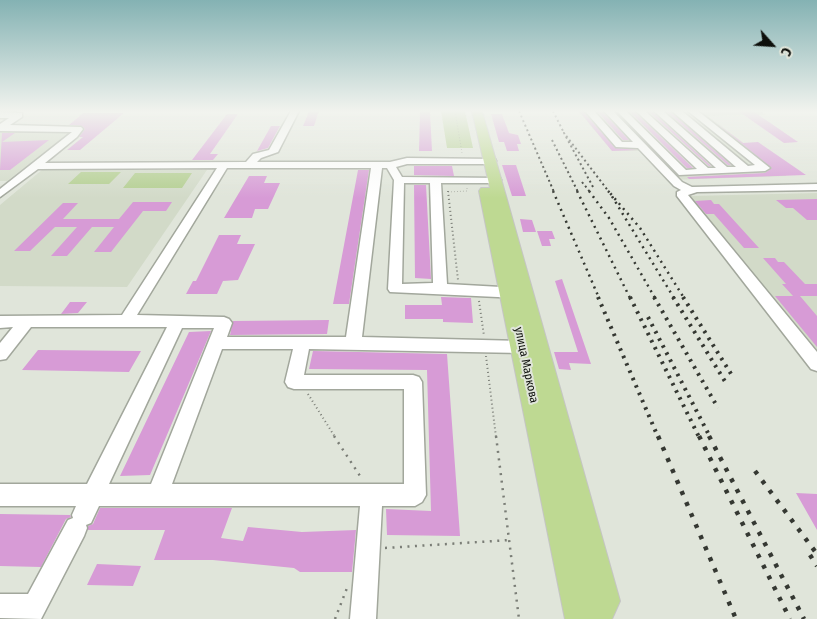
<!DOCTYPE html>
<html>
<head>
<meta charset="utf-8">
<style>
  body { margin:0 }
  #map { position:relative; width:817px; height:619px; overflow:hidden; background:#e0e5da; font-family:"Fira Sans Condensed",sans-serif }
  canvas { display:block }
  .north { position:absolute; left:747px; top:20px; width:50px; height:50px; -webkit-text-stroke:4px #e0e5da; paint-order:stroke; rotate:116deg; font-size:14px; font-weight:700; line-height:20px; text-align:center; color:#0d0f0b }
  .north::after { content:''; display:block; margin:auto; width:18px; height:22px; background:#0d0f0b; clip-path:polygon(50% 0,100% 100%,50% 72%,0 100%) }
</style>
</head>
<body>
<div id="map">
<canvas width="817" height="619"></canvas>
<div class="north">С</div>
</div>
<script>
const g = document.querySelector('canvas').getContext('2d');
g.lineJoin = 'round';
function paint(path, color) {
  g.fillStyle = color;
  g.fill(path, 'evenodd');
}
function trace(path, color, width, dash) {
  g.strokeStyle = color;
  g.lineWidth = width;
  g.lineCap = dash ? 'butt' : 'round';
  g.setLineDash(dash || []);
  g.stroke(path);
}
function write(font, color, halo, rows, align = 'center') {
  g.font = font + ' "Fira Sans Condensed",sans-serif';
  g.lineWidth = 4;
  g.setLineDash([]);
  g.textBaseline = 'middle';
  g.strokeStyle = halo;
  g.fillStyle = color;
  for (const [text, x, y, turn = 0] of rows) {
    g.save();
    g.translate(x, y);
    g.rotate((+turn || 0) * Math.PI / 180);
    g.textAlign = isNaN(turn) ? turn : align;
    if (halo) g.strokeText(text, 0, 0);
    g.fillText(text, 0, 0);
    g.restore();
  }
}
paint(new Path2D(`
  M578 111H760L766 115 708 116 787 176 670 180 641 151H612Z
  M72 131 7 181H0V132Z
  M43 169 207 170 127 287 0 286V205Z
  M817 193V354L690 196Z`), '#d2dac8');
paint(new Path2D(`
  M441 111H465L473 148H447Z
  M81 172H121L109 184H68Z
  M135 173H192L182 188H123Z`), '#b3ce90');
paint(new Path2D(`
  M309 111H319L314 126H303Z
  M420 111H430L432 151H419Z
  M579 111H583L615 148 638 150 612 151Z
  M597 111H602L629 140H623Z
  M629 111H634L693 168H687Z
  M648 111H652L711 166H709Z
  M666 111H670L731 165H728Z
  M738 111H753L798 142 784 143Z
  M83 113H124L80 150H67L83 137H79L85 129 82 126 69 125Z
  M227 114H238L210 154H218L213 160H192Z
  M491 114H502L509 133 518 135 521 144H517L519 151H507L504 142H499Z
  M715 122 743 143 758 142 806 175 689 179 687 177 765 173 772 168Z
  M271 126H280L268 148 257 151Z
  M2 133H15L2 142 49 140 10 170H0Z
  M502 165H516L526 196H512Z
  M414 166H452L454 176 414 175Z
  M358 170H369L349 304H333Z
  M249 176H267L264 183H280L268 209H255L252 218H224Z
  M414 185H426L431 279 415 278Z
  M817 199V220H807L793 208H786L776 200Z
  M711 200 714 204H719L759 248H744L714 214H706L695 201Z
  M133 202H172L166 211H143L111 252H94L114 227H92L67 256H51L77 227H55L30 251H14L63 203H78L63 219H119Z
  M520 219 532 220 536 232H523Z
  M537 231H552L555 239H549L551 246H542Z
  M219 235H241L237 244H255L238 280 223 281 217 294H186L193 281H196Z
  M763 258H775L778 262H784L805 284H817V296H800L817 316V347L775 296H793L782 284H786Z
  M562 279 591 364 569 363 571 370 559 369 554 352H578L555 281Z
  M441 297 471 298 473 323 443 322V319H405V305H442Z
  M70 302H87L78 313 61 314Z
  M329 320 327 334 230 335 233 321Z
  M211 331 150 475 120 476 189 332Z
  M38 350 141 351 129 372 22 370Z
  M313 351 447 354 460 536 387 535 386 509 431 511 427 370 309 369Z
  M796 493 817 494V530Z
  M100 508H232L221 538 243 541 248 527 302 532 356 530 352 572H300L294 568 213 560H154L165 530H88V526L93 524Z
  M0 514 70 515 71 517 66 519 41 567 0 566Z
  M97 564 141 566 133 586 87 585Z`), '#d79bd6');
const minor = new Path2D(`
  M291 111H299L278 152 261 158 257 162H390L407 158 495 159 496 161 491 164H407L396 167 402 177 500 178 501 180 496 183H441L447 284 519 288 526 293 519 298 390 292 388 289 394 180 387 168H382L362 337 522 341 528 343 530 347 528 351 522 353 309 349 304 375H413L419 377 422 382 426 495 422 502 415 506H382L376 619H350L360 506H99L91 523 86 525 87 528 84 536 41 619 0 618V594H28L68 520 73 518 72 515 76 506H0V484H87L167 327H31L6 359 0 360V343L13 327 0 328V316L122 315 217 168 38 169 0 197V189L72 132 0 131V124L9 118H0V112L22 113V117L10 125 81 127 83 129 77 137 45 163 246 162 253 154 269 150ZM227 168H371L346 337H227L232 323 229 319 224 317 137 315ZM404 183H430L433 283 402 284ZM182 328H214L151 484H109ZM222 349H293L285 382 288 387 294 389H404V484H172Z
  M585 111H594L622 142H633L604 111H613L682 182 692 187 817 184V190L697 192 688 195 817 352V371L811 369 677 196V192L681 190 674 186 638 148 616 147Z
  M617 111H626L686 170 697 169 636 111H645L708 168H716L654 111H663L727 167H736L672 111H682L748 166 755 165 688 111H698L770 168 765 171 679 175Z`);
const major = new Path2D(`
  M472 111H482L620 601 612 619H565L479 191 481 188H490Z`);
trace(minor, '#a2a79c', 3);
trace(major, '#c5c5c4', 2);
trace(new Path2D(`
  M455 111 462 153
  M448 192 467 191V187`), '#7a7d76', 1, [0.5, 2.5]);
trace(new Path2D(`
  M448 191 458 280
  M479 301 484 336
  M486 356 496 437
  M308 394 335 437`), '#7a7d76', 2, [1, 3]);
trace(new Path2D(`
  M334 436 362 479
  M496 436 519 619
  M385 548 510 540
  M335 619 347 588H349`), '#7a7d76', 2.5, [2, 5.5]);
paint(minor, '#fff');
paint(major, '#bed992');
trace(new Path2D(`
  M519 111 554 192
  M553 111 564 133
  M552 140 578 192
  M582 182 590 192
  M593 187 564 133 609 192`), '#353832', 2, [2, 3]);
trace(new Path2D(`
  M553 191 599 298
  M577 191 630 298
  M589 191 609 218 655 298
  M608 191 610 193
  M674 298 610 193 640 228 684 298`), '#353832', 2.5, [2, 4.5]);
trace(new Path2D(`
  M598 297 658 437
  M630 297 699 437
  M654 297 718 408
  M673 297 726 383
  M683 297 733 377
  M648 317 710 437`), '#353832', 4, [2.5, 5.5]);
trace(new Path2D(`
  M658 436 736 619
  M699 436 790 619
  M709 436 804 619
  M755 471 817 554
  M810 555 817 566`), '#353832', 4.5, [4, 8]);
const sky = g.createLinearGradient(0, 0, 0, 198);
sky.addColorStop(0, '#84b2b3');
sky.addColorStop(0.56, '#f1f3ee');
sky.addColorStop(1, '#f1f3ee00');
g.fillStyle = sky;
g.fillRect(0, 0, 817, 198);
write('12px', '#0d0f0b', '#e0e5da', [
  ["улица Маркова",526,365,78]
]);
</script>
</body>
</html>
